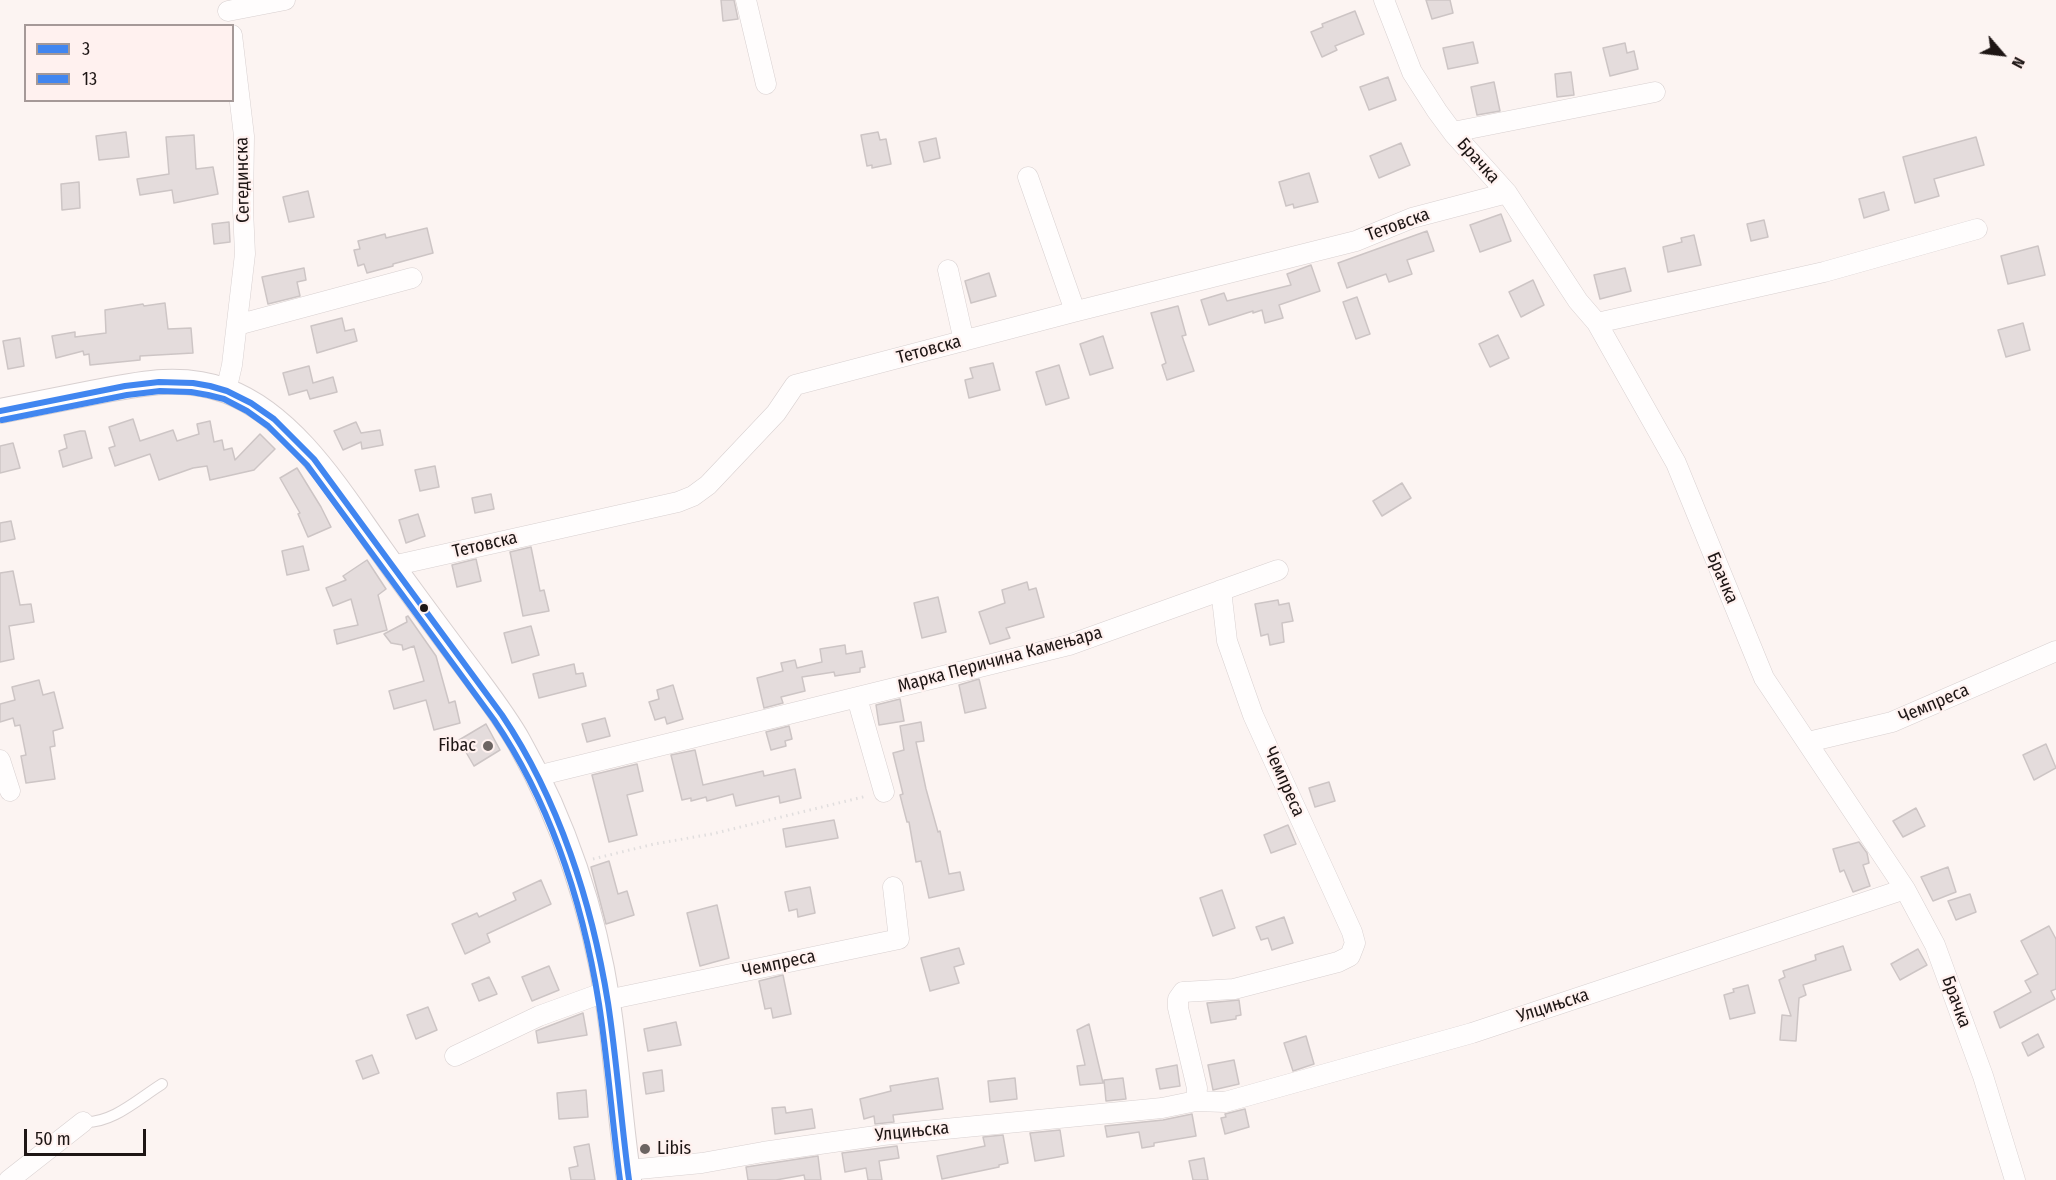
<!DOCTYPE html>
<html>
<head>
<meta charset="utf-8">
<style>
  body { margin:0 }
  #map { position:relative; width:2056px; height:1180px; overflow:hidden; background:#fcf4f2; font-family:"Fira Sans Condensed",sans-serif }
  canvas { display:block }
  .legend { position:absolute; left:24px; top:24px; width:210px; height:78px; box-sizing:border-box; background:#fff1ef; border:2px solid #a59998; margin:0; padding:8px 10px; list-style:none; font-size:18px; color:#1e1615 }
  .legend li { display:flex; align-items:center; gap:12px; height:30px }
  .legend b { width:30px; border:2px solid #a59998 }
  .north { position:absolute; left:1972px; top:24px; width:60px; height:60px; -webkit-text-stroke:4px #fff1ef; paint-order:stroke; rotate:118deg; font-size:16px; font-weight:700; line-height:24px; text-align:center; color:#1e1615 }
  .north::after { content:''; display:block; margin:auto; width:21px; height:27px; background:#1e1615; clip-path:polygon(50% 0,100% 100%,50% 72%,0 100%) }
  .scale { position:absolute; left:24px; top:1129px; width:122px; height:27px; box-sizing:border-box; border:3px solid #1e1615; border-top:0; padding-left:8px; font-size:18px; line-height:21px; white-space:nowrap; color:#1e1615; -webkit-text-stroke:4px #fff1ef; paint-order:stroke }
</style>
</head>
<body>
<div id="map">
<canvas width="2056" height="1180"></canvas>
<ul class="legend">
<li><b style="height:8px;background:#4186f0"></b>3</li>
<li><b style="height:8px;background:#4186f0"></b>13</li>
</ul>
<div class="north">N</div>
<div class="scale">50 m</div>
</div>
<script>
const g = document.querySelector('canvas').getContext('2d');
g.lineJoin = 'round';
function paint(path, color) {
  g.fillStyle = color;
  g.fill(path, 'evenodd');
}
function trace(path, color, width, dash) {
  g.strokeStyle = color;
  g.lineWidth = width;
  g.lineCap = dash ? 'butt' : 'round';
  g.setLineDash(dash || []);
  g.stroke(path);
}
function write(font, color, halo, rows, align = 'center') {
  g.font = font + ' "Fira Sans Condensed",sans-serif';
  g.lineWidth = 4.5;
  g.setLineDash([]);
  g.textBaseline = 'middle';
  g.strokeStyle = halo;
  g.fillStyle = color;
  for (const [text, x, y, turn = 0] of rows) {
    g.save();
    g.translate(x, y);
    g.rotate((+turn || 0) * Math.PI / 180);
    g.textAlign = isNaN(turn) ? turn : align;
    if (halo) g.strokeText(text, 0, 0);
    g.fillText(text, 0, 0);
    g.restore();
  }
}
const building = new Path2D(`
  M721 0H734L738 19 723 21Z
  M1426 0H1450L1453 13 1432 19Z
  M1355 11 1364 34 1335 46 1337 50 1322 57 1311 32 1323 27 1322 24Z
  M1473 42 1478 63 1448 69 1443 48Z
  M1625 43 1627 53 1634 51 1638 69 1610 76 1603 48Z
  M1571 72 1574 95 1557 97 1555 74Z
  M1388 77 1396 100 1369 110 1360 87Z
  M1494 82 1500 111 1477 115 1471 87Z
  M126 132 129 157 99 160 96 136Z
  M878 132 880 140 886 139 891 164 872 168V165L867 166 861 135Z
  M194 135 196 169 213 167 218 194 174 203 172 190 140 195 137 179 169 174 166 137Z
  M1976 137 1984 165 1934 179 1939 196 1915 203 1903 157Z
  M936 138 940 158 924 162 919 142Z
  M1401 143 1410 165 1379 178 1370 156Z
  M1309 173 1318 202 1294 208 1293 204 1286 206 1279 182Z
  M79 182 80 208 62 210 61 184Z
  M308 191 314 217 289 222 283 197Z
  M1884 192 1889 210 1864 218 1859 199Z
  M1501 214 1511 241 1480 252 1470 225Z
  M1764 220 1768 237 1751 241 1747 224Z
  M229 222 230 242 214 244 212 224Z
  M427 228 433 253 393 264V266L367 273 364 264 358 266 354 250 360 249 358 241 385 234 386 238Z
  M1427 231 1434 251 1407 260 1412 274 1389 282 1386 274 1347 288 1338 263Z
  M1694 235 1701 265 1668 272 1663 247 1682 242 1681 238Z
  M2038 246 2045 275 2008 284 2001 256Z
  M1311 265 1320 291 1279 305 1283 318 1265 323 1262 310 1253 313V311L1209 325 1201 300 1224 293 1227 301 1291 285 1287 274Z
  M304 268 306 280 297 282 300 296 268 304 262 277Z
  M1625 268 1631 291 1600 299 1594 275Z
  M989 273 996 296 971 303 965 281Z
  M1533 280 1544 305 1521 317 1509 292Z
  M1357 297 1370 334 1356 339 1343 302Z
  M165 303 168 329 191 328 193 353 140 356V360L90 365 89 354 84 355 83 351 56 358 52 336 75 332V337L106 333 105 310 143 304 144 306Z
  M1178 306 1186 335 1182 336 1194 371 1167 380 1162 365 1166 363 1151 313Z
  M342 318 345 331 354 329 357 341 317 353 311 326Z
  M2023 323 2030 350 2006 357 1998 330Z
  M1498 335 1509 358 1490 367 1479 344Z
  M1103 336 1113 368 1090 375 1080 344Z
  M20 338 24 366 8 369 3 341Z
  M993 363 1000 390 969 398 965 380 973 378 970 368Z
  M1059 365 1069 398 1046 405 1036 372Z
  M309 366 313 383 333 377 337 392 310 399 307 390 289 395 283 373Z
  M133 419 140 441 173 430 177 441 199 434 197 424 210 421 214 442 222 440 224 450 232 448 235 460 260 434 275 449 254 470 210 480 207 466 193 468 159 480 150 454 115 466 109 448 115 446 109 427Z
  M356 422 361 433 380 430 383 445 362 449 361 442 343 450 334 431Z
  M80 431H85L92 458 63 467 59 451 67 448 64 435Z
  M13 443 20 468 0 473V446Z
  M435 466 439 487 420 491 415 470Z
  M297 468 321 507 331 527 308 537 298 514 300 513 280 478Z
  M1402 483 1411 498 1382 516 1373 501Z
  M491 494 494 509 475 513 472 498Z
  M418 514 425 536 406 543 399 520Z
  M11 521 15 539 0 542V523Z
  M303 546 309 570 287 575 282 551Z
  M531 547 540 591 544 590 549 611 523 616 510 552Z
  M476 559 481 581 457 587 452 565Z
  M367 560 386 589 378 595 387 630 337 644 334 630 358 625 351 599 333 606 326 588 346 580 343 576Z
  M13 571 20 605 31 604 34 622 9 626 14 659 0 662V573Z
  M1027 582 1029 590 1036 588 1044 617 1006 628 1010 638 990 644 979 612 1005 603 1002 590Z
  M938 597 946 632 922 638 914 603Z
  M1278 600 1279 605 1289 603 1293 621 1282 623 1284 642 1270 645 1268 634 1261 636 1255 604Z
  M408 616 436 656 449 703 455 701 460 723 434 730 426 700 394 709 389 691 424 681 414 646 403 650 402 645 391 643 384 634 407 622 406 617Z
  M531 626 539 655 512 663 504 633Z
  M845 645 846 654 862 651 865 667 860 668V672L835 676 834 672 802 677 805 691 781 697 783 703 764 708 757 678 783 671 781 663 795 660 797 668 822 662 820 649Z
  M574 664 576 674 583 673 586 686 539 698 533 674Z
  M979 679 986 708 965 713 959 685Z
  M39 680 43 695 54 692 63 728 53 731 55 746 50 747 55 779 26 783 21 756 26 755 20 725 15 726 13 718 0 722V704L15 700 12 687Z
  M673 685 683 719 667 724 665 717 655 720 649 702 659 699 657 690Z
  M900 699 904 721 879 725 876 705Z
  M605 718 610 736 587 742 582 724Z
  M921 722 924 741 916 742 926 789 938 832 940 831 949 874 960 872 964 890 929 898 921 861 916 862 909 822H907L900 795 903 794 893 753 904 750 900 726Z
  M486 724 500 750 474 766 459 740Z
  M789 726 792 739 785 741 786 746 771 750 766 732Z
  M2046 744 2056 768 2034 780 2023 755Z
  M695 750 703 785 763 771 764 776 795 769 801 798 780 803 779 796 736 806 733 794 707 801 706 797 691 801V798L682 800 671 755Z
  M637 764 643 791 627 795 637 835 609 842 592 775Z
  M1329 782 1335 801 1315 807 1309 788Z
  M1916 808 1925 826 1903 837 1893 821Z
  M834 820 838 838 786 847 783 829Z
  M1288 825 1296 844 1271 853 1264 835Z
  M1859 842 1867 853 1869 863 1863 865 1870 886 1853 892 1844 870 1840 872 1833 849Z
  M609 861 618 894 627 891 634 915 606 924 591 867Z
  M1948 867 1956 892 1933 901 1921 877Z
  M541 880 551 904 487 934 490 942 465 954 452 924 477 913 479 917 516 900 513 893Z
  M810 887 815 913 798 917 797 909 789 911 785 892Z
  M1222 890 1235 928 1213 936 1200 898Z
  M1970 894 1976 912 1956 920 1948 901Z
  M717 905 729 958 700 966 687 913Z
  M1284 917 1293 943 1272 950 1268 938 1261 940 1256 927Z
  M2049 926 2056 939V989L2051 991 2055 999 2000 1028 1994 1012 2031 992 2025 981 2038 974 2021 941Z
  M1843 946 1851 970 1803 985 1806 995 1799 998 1796 1041 1780 1040 1782 1015 1791 1016 1779 980 1785 977 1783 971 1816 960 1815 955Z
  M959 948 964 964 954 967 959 983 930 991 921 958Z
  M1918 949 1927 965 1900 980 1891 964Z
  M549 966 559 990 532 1001 522 977Z
  M783 975 791 1014 773 1018 771 1008 765 1009 759 981Z
  M489 977 497 994 479 1001 472 984Z
  M1748 985 1755 1013 1730 1019 1724 995 1734 992 1733 989Z
  M1239 1000 1241 1015 1236 1016V1019L1211 1023 1207 1003Z
  M428 1007 437 1030 416 1039 407 1015Z
  M583 1013 587 1035 538 1043 536 1031Z
  M676 1022 681 1045 648 1051 644 1029Z
  M1089 1024 1103 1083 1080 1085 1077 1066 1085 1065 1077 1030Z
  M2038 1034 2044 1047 2028 1056 2022 1043Z
  M1306 1036 1314 1064 1293 1071 1284 1043Z
  M372 1055 379 1073 363 1079 356 1061Z
  M1234 1060 1239 1084 1213 1090 1208 1065Z
  M1177 1065 1180 1086 1160 1089 1156 1069Z
  M662 1070 664 1091 646 1094 643 1073Z
  M938 1078 943 1109 893 1115 894 1122 875 1124 874 1116 864 1119 860 1099 891 1091 890 1086Z
  M1015 1078 1017 1099 990 1102 988 1081Z
  M1123 1078 1126 1099 1106 1101 1104 1080Z
  M586 1090 588 1117 559 1119 557 1093Z
  M785 1107 786 1113 812 1109 815 1128 775 1134 772 1108Z
  M1245 1109 1249 1127 1225 1134 1221 1118 1226 1117 1225 1114Z
  M1192 1114 1196 1136 1154 1143V1146L1142 1148 1139 1132 1107 1137 1105 1126 1163 1120Z
  M1060 1130 1064 1156 1035 1161 1030 1133Z
  M1003 1135 1008 1163 999 1165V1167L942 1179 937 1156 985 1146 983 1137Z
  M589 1144 595 1180H571L569 1168 578 1166 574 1147Z
  M897 1146 899 1158 879 1161 882 1180H868L866 1168 845 1172 842 1153Z
  M818 1156 821 1180H805L804 1175 776 1180H748L746 1167Z
  M1204 1158 1208 1180H1193L1189 1161Z`);
paint(building, '#e4dcdc');
trace(building, '#cdc5c5', 1.5);
const service = new Path2D(`
  M83 1122C112 1124 138 1099 162 1084`);
const minor = new Path2D(`
  M746 0 766 84
  M1384 0 1412 72 1437 111 1454 134 1507 193 1578 301 1597 323 1676 463 1764 678 1905 889 1935 945 1983 1076 2015 1180
  M228 11 285 0
  M1453 132 1655 92
  M1028 177 1075 311
  M948 270 964 341
  M1597 323 1824 272 1977 229
  M237 325 412 278
  M226 391 232 365 245 254 243 209 244 136 232 35
  M392 566 678 502 693 496 708 485 776 413 795 385 1073 312 1356 241 1412 218 1507 193
  M857 698 884 792
  M1808 742 1892 722 2056 651
  M0 760 10 791
  M537 776 1069 645 1278 570
  M607 1000 899 939 893 887
  M455 1056 539 1016 605 992
  M1196 1101 1225 1102 1472 1033 1905 889
  M628 1170 702 1163 763 1152 883 1135 1162 1108 1196 1101 1197 1088 1178 1008V999L1183 992 1234 989 1338 962 1350 956 1355 943 1352 932 1253 715 1227 641 1221 590
  M9 1180 83 1122`);
const tertiary = new Path2D(`
  M0 411C30 405 60 399 91 393 138 384 180 374 227 391 295 417 340 493 381 550 410 591 440 631 470 671 487 694 505 717 519 742 564 821 594 912 608 1003 617 1061 620 1121 629 1180`);
trace(service, '#d8d0d0', 12);
trace(minor, '#d8d0d0', 21);
trace(tertiary, '#d8d0d0', 26);
trace(new Path2D(`
  M593 859 654 844 712 834 867 796`), '#e1dede', 3, [1.5, 4.5]);
trace(service, '#fffdfd', 10);
trace(minor, '#fffdfd', 20);
trace(tertiary, '#fffdfd', 24);
trace(new Path2D(`
  M0 411 125 386 159 382 193 383 210 386 227 391 251 403 274 419 314 459 502 715C559 800 592 903 608 1003 617 1062 621 1121 629 1180`), '#4186f0', 6);
trace(new Path2D(`
  M2 420 127 395 160 391 191 392 208 395 224 399 247 411 268 426 307 465 494 720C551 804 583 904 599 1004 608 1062 612 1121 620 1180`), '#4186f0', 6);
for (const [x, y, r, color] of [
  [424,608,5,"#1e1615"],
  [488,746,6,"#6c6462"],
  [645,1149,6,"#6c6462"]
]) {
  const dot = new Path2D();
  dot.arc(x, y, r, 0, 2 * Math.PI);
  g.fillStyle = color;
  g.fill(dot);
  trace(dot, '#fff1ef', 2);
}
write('18px', '#1e1615', '#fff1ef', [
  ["Брачка",1478,161,48],
  ["Сегединска",243,180,-91],
  ["Тетовска",1398,225,-20],
  ["Тетовска",929,350,-15],
  ["Тетовска",485,545,-13],
  ["Брачка",1722,578,67],
  ["Марка Перичина Камењара",1000,660,-15],
  ["Чемпреса",1934,704,-23],
  ["Чемпреса",1284,782,66],
  ["Чемпреса",779,964,-12],
  ["Брачка",1956,1002,70],
  ["Улцињска",1553,1006,-18],
  ["Улцињска",912,1132,-6]
]);
write('18px', '#1e1615', '#fff1ef', [
  ["Fibac",476,746],
  ["Libis",657,1149,"left"]
], 'right');
</script>
</body>
</html>
